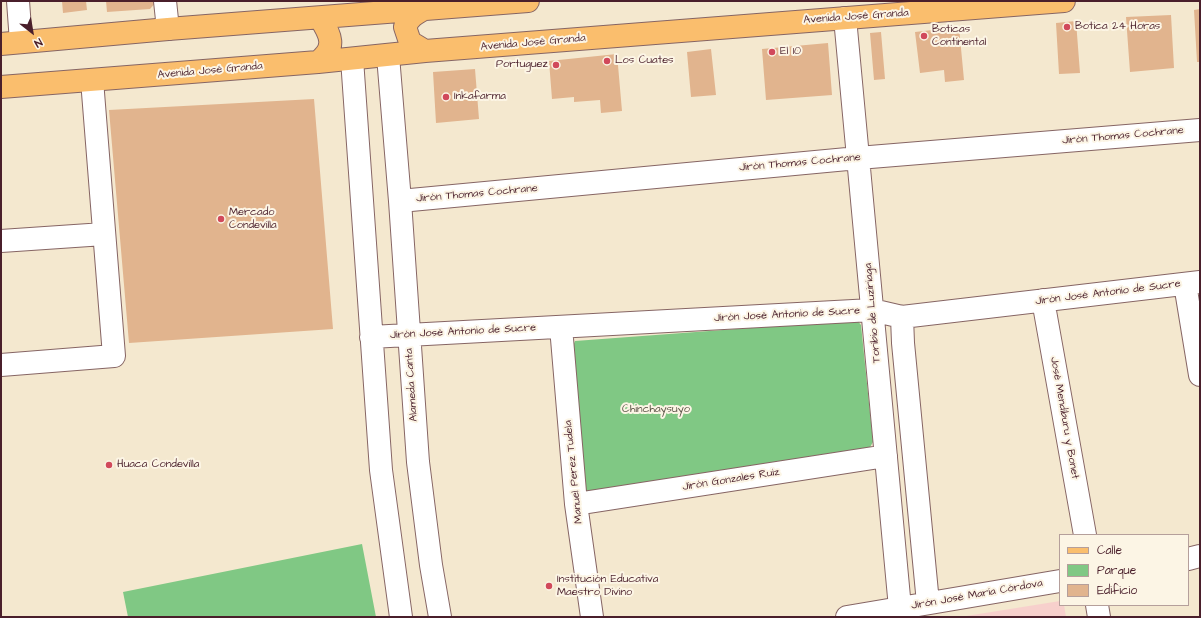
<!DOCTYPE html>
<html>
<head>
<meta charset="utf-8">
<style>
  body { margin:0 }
  #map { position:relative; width:1201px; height:618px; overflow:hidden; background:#f4e8cf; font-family:"Architects Daughter",sans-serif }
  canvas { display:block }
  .frame { position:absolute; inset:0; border:2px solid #4a1f2b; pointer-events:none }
  .legend { position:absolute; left:1059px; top:534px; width:130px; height:72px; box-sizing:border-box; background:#fcf5e5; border:1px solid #b59f9b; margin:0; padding:5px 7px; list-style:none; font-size:12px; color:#4a1f2b }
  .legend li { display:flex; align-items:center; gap:8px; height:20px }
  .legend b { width:20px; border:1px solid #b59f9b }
  .north { position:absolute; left:12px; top:12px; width:40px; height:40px; -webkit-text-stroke:3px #fcf5e5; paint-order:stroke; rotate:149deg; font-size:11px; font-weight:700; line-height:16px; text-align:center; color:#4a1f2b }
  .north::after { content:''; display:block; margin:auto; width:14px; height:18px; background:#4a1f2b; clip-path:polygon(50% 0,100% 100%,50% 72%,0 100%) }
</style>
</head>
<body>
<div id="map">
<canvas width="1201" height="618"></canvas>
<div class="frame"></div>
<ul class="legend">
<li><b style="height:5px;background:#fabe6d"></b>Calle</li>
<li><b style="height:11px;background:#80c884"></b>Parque</li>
<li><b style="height:11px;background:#e1b48e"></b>Edificio</li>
</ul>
<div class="north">N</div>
</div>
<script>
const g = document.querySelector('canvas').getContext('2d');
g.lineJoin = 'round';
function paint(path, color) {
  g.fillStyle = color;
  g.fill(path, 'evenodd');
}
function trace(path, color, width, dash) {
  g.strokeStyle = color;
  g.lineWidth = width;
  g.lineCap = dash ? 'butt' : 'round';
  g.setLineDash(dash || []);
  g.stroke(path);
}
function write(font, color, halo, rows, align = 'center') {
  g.font = font + ' "Architects Daughter",sans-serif';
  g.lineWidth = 4;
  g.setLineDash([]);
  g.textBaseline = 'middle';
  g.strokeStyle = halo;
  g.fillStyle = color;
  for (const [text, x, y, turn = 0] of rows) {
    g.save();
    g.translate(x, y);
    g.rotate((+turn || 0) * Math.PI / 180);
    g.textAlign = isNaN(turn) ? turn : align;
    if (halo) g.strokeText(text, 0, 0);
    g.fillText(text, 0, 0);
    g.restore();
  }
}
paint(new Path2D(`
  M1060 601V605H1064L1066 617H960Z`), '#f7d0cc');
paint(new Path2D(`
  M857 320 861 325 873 442 869 449 584 495 573 346 575 341Z
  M362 544 376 617H128L123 592Z`), '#80c884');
paint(new Path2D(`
  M62 1H86L87 10 63 13Z
  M106 1H157L150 9 107 12Z
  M1200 9V62H1197L1194 10Z
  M1171 15 1174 68 1130 72 1126 17Z
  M1076 21 1080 73 1059 74 1056 23Z
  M959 27 964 80 945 82 944 70 920 73 915 32Z
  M881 32 885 79 874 80 870 33Z
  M828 43 832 95 766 100 762 49Z
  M711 49 716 95 691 97 687 52Z
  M617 54 622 111 601 113 600 100 574 102V97L552 99 549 61Z
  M475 69 479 119 436 123 433 72Z
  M314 99 333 329 129 343 109 110Z`), '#e1b48e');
const minor = new Path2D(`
  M18 1 21 42
  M165 1 168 29
  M845 18 900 608
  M388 56 400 201 418 462 431 565 440 617
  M352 59 381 470 401 617
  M400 201 858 158 1200 130
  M1 241 104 234
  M1185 284 1200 375
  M1043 300 1085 535
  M902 317 903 343 928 603
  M561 327 576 504 592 617
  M371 337 872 310 902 317 1200 282
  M1 365 114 356 92 80
  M576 504 886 456
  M1188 559 1200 556
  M1097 605 1099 617
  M847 617 1060 581`);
const major = new Path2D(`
  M424 9C415 14 409 17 405 27L410 42 425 51
  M1 44 168 29 528 1
  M318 62C337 48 331 35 320 18
  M1 87 318 62 425 51 1064 1`);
trace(minor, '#866564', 24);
trace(major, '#866564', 24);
trace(minor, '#fff', 22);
trace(major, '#fabe6d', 22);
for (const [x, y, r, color] of [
  [1067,27,4,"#d1495b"],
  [924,36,4,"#d1495b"],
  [772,52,4,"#d1495b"],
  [607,61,4,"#d1495b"],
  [556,65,4,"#d1495b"],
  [446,97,4,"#d1495b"],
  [221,219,4,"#d1495b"],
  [109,465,4,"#d1495b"],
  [549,586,4,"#d1495b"]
]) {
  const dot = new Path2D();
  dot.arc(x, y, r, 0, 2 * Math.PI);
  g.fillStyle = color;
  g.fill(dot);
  trace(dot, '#fcf5e5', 1.5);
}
write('11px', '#4a1f2b', '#fcf5e5', [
  ["Avenida José Granda",856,17,-4],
  ["Avenida José Granda",533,43,-5],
  ["Avenida José Granda",210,71,-5],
  ["Jirón Thomas Cochrane",1123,136,-5],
  ["Jirón Thomas Cochrane",800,163,-5],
  ["Jirón Thomas Cochrane",477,194,-5],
  ["Jirón José Antonio de Sucre",1108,293,-7],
  ["Toribio de Luziriaga",873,313,-95],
  ["Jirón José Antonio de Sucre",787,315,-3],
  ["Jirón José Antonio de Sucre",463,332,-3],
  ["Alameda Canta",412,385,-94],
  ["José Mendiburu y Bonet",1064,418,80],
  ["Manuel Perez Tudela",574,472,-96],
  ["Jirón Gonzales Ruiz",731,480,-9],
  ["Jirón José María Córdova",977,595,-10]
]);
write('11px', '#4a1f2b', '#fcf5e5', [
  ["Botica 24 Horas",1075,27],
  ["Boticas",932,30],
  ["Continental",932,43],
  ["El 10",780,52],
  ["Los Cuates",615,61],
  ["Portuguez",548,65,"right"],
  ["Inkafarma",454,97],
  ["Mercado",229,213],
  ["Condevilla",229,226],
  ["Huaca Condevilla",117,465],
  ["Institución Educativa",557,580],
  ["Maestro Divino",557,593]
], 'left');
write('11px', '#5a5246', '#fcf5e5', [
  ["Chinchaysuyo",656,410]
]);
</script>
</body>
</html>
